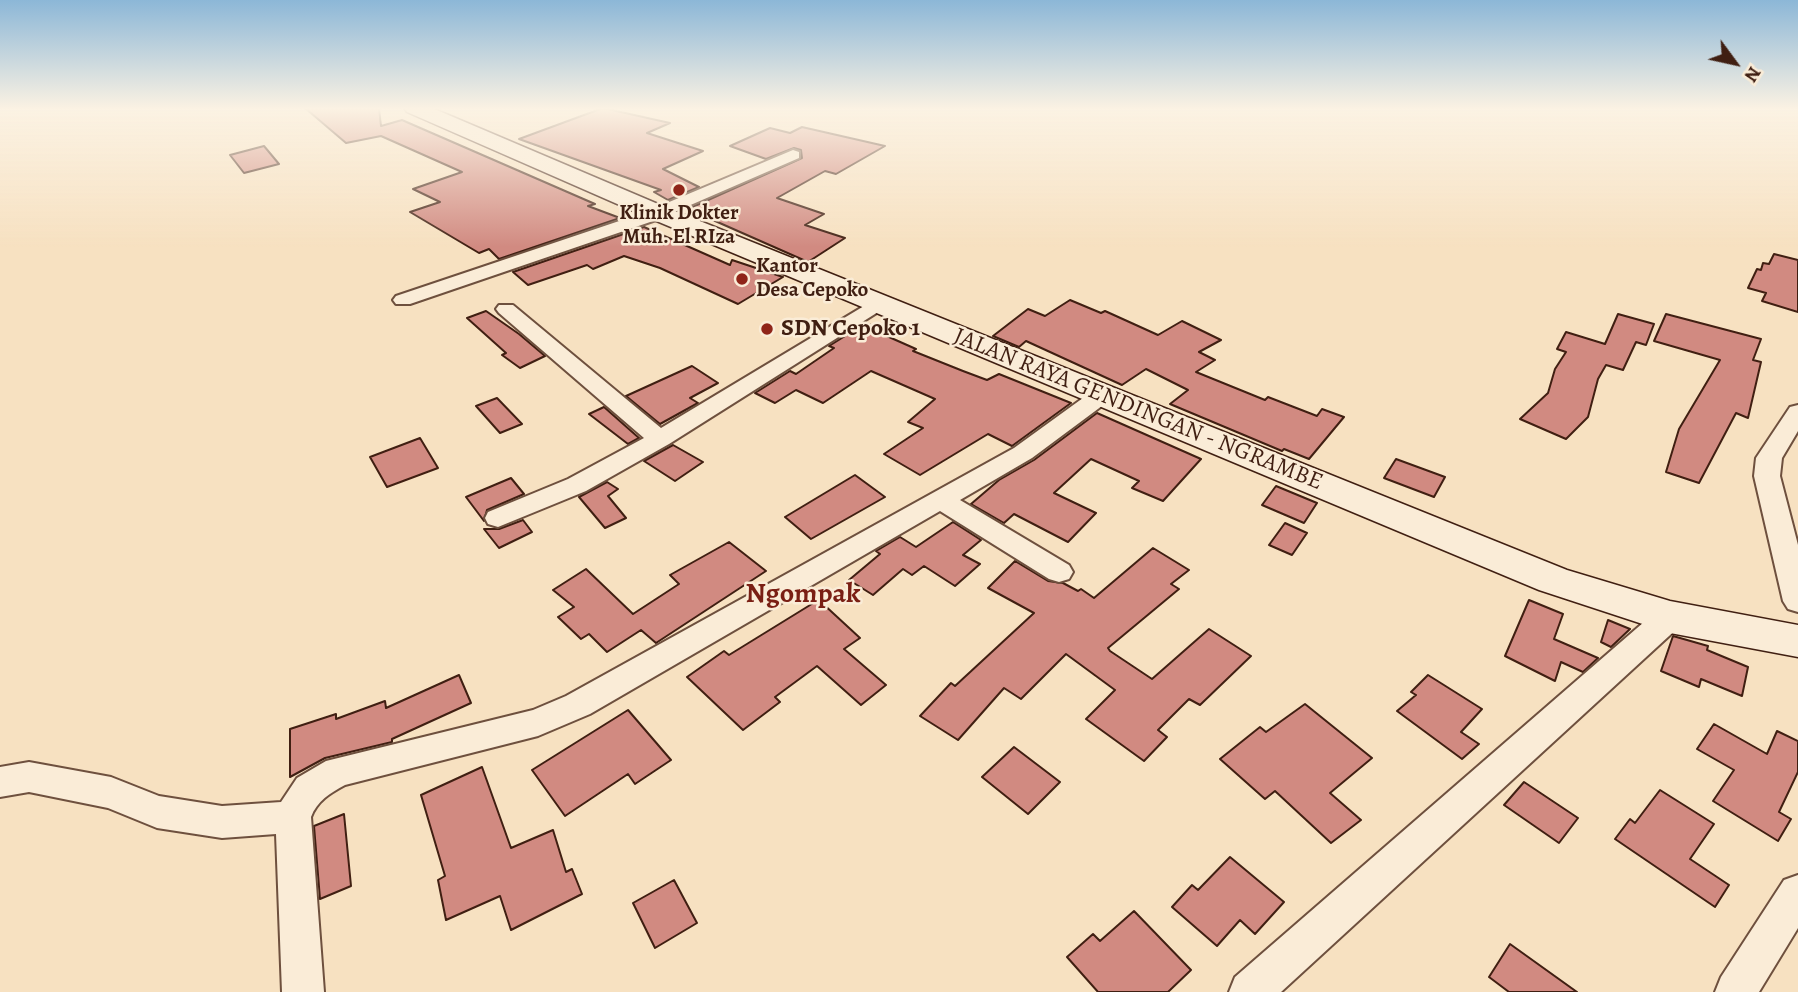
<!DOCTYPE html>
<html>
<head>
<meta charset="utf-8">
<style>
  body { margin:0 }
  #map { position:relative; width:1798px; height:992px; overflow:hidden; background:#f7e1c1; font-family:Alegreya,serif }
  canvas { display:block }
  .north { position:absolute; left:1700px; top:28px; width:70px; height:70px; -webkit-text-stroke:5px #faecd7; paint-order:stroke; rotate:123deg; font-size:19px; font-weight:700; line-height:28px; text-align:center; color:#401f12 }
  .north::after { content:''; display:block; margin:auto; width:24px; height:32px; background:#401f12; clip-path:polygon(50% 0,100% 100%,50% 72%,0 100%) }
</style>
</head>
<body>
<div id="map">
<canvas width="1798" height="992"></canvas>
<div class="north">N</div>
</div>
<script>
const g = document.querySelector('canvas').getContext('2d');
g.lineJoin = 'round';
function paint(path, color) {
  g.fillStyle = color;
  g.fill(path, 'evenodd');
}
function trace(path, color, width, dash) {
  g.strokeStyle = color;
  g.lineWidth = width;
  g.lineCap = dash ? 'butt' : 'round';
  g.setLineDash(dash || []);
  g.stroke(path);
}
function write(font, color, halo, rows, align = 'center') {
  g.font = font + ' Alegreya,serif';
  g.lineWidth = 5;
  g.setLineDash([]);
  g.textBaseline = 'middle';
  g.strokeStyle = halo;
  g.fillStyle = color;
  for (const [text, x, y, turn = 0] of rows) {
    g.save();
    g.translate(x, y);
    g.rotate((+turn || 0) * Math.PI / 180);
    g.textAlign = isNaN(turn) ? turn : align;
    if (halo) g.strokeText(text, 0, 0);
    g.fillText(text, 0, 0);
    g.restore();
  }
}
const building = new Path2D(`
  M305 108H379L381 126 402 120 595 204 588 206 620 218 499 259 489 249 479 253 410 212 440 202 413 189 462 172 381 136 346 143Z
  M603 108 670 123 647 133 703 151 663 169 699 187 668 200 654 192 661 190 519 139Z
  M802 127 885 146 836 174 825 171 777 198 824 214 805 225 845 238 808 262 688 209 802 158 801 150 794 148 766 159 730 146 770 128 790 133Z
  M264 146 279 164 244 173 230 155Z
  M644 227 730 265 732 260 783 277 738 304 660 268 624 256 593 269 587 265 528 285 513 272Z
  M1774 254 1798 260V312L1762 301 1766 293 1748 288 1757 269 1761 270 1763 263 1769 264Z
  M1070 300 1101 313 1105 311 1158 335 1182 321 1221 340 1199 352 1215 360 1196 372 1265 400 1268 397 1317 416 1322 409 1344 417 1309 459 1284 449 1282 451 1170 404 1188 390 1146 369 1122 385 1026 341 1019 347 993 336 1028 309 1045 316Z
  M486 311 519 334 545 356 520 368 502 355 506 353 467 318Z
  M1618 314 1654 324 1646 345 1636 342 1623 370 1606 365 1598 379 1588 417 1566 439 1520 419 1548 393 1555 369 1566 352 1557 349 1566 332 1605 344Z
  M1666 314 1761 339 1753 360 1761 362 1748 418 1736 413 1699 483 1666 472 1679 429 1720 360 1654 341Z
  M866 323 885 331 880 333 916 349 913 351 963 371 987 380 999 374 1071 403 1012 446 988 434 920 475 884 454 923 428 908 422 935 399 871 371 823 403 796 390 775 403 755 393 790 371 796 374 834 348 829 346Z
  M692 366 718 383 690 398 698 403 660 424 626 396Z
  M497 398 522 424 500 433 476 406Z
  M604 407 639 438 628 444 589 414Z
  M1097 413 1201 459 1163 501 1132 488 1139 481 1091 459 1054 493 1096 513 1068 542 1014 514 1004 523 971 504 999 480 1034 460Z
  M420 438 438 468 387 487 370 457Z
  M673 445 703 462 675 481 644 461Z
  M1396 459 1445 477 1434 497 1384 478Z
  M855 475 885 497 811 539 785 517Z
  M511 478 524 494 487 510 484 521 466 497Z
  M607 482 618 489 608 496 626 518 605 528 579 497Z
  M1276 486 1317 503 1304 523 1262 505Z
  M523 520 532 532 499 548 484 529H499Z
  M953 522 981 540 963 555 980 564 955 586 924 566 912 575 903 569 873 595 849 580 880 554 876 551 900 537 916 547Z
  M1285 523 1307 533 1292 555 1269 545Z
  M729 542 766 571 656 643 641 630 607 652 589 634 581 639 558 617 574 607 553 590 586 569 633 614 679 584 670 575Z
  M1153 548 1189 570 1171 584 1179 589 1108 648 1110 651 1152 679 1209 629 1251 656 1200 705 1189 699 1158 730 1167 737 1144 761 1086 719 1115 690 1066 654 1021 699 1004 688 958 740 920 716 951 683 955 686 1034 613 988 588 1015 561 1048 581 1063 583 1078 591 1081 589 1094 598Z
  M1529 600 1563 614 1554 639 1598 658 1583 672 1561 662 1555 681 1505 656Z
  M815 602H821L860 638 844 649 886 685 861 705 817 666 775 697 780 702 743 730 687 677 724 651 729 655Z
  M1608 620 1630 629 1611 647 1601 642Z
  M1673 636 1708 646 1707 650 1748 667 1742 696 1701 679 1699 687 1661 671Z
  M459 675 471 703 392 739V742L325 758 290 777V729L336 714V719L385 701 386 708Z
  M1428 675 1482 709 1461 732 1479 744 1462 759 1397 711 1416 695 1411 692Z
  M1305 704 1372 758 1330 793 1361 820 1331 843 1275 791 1265 799 1220 759 1260 727 1266 732Z
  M628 710 671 760 635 784 628 774 565 816 532 770Z
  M1714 724 1767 754 1777 731 1798 741V772L1779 812 1791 819 1778 841 1713 801 1734 770 1697 749Z
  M1014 747 1060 782 1028 814 982 777Z
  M482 767 511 848 553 830 566 872 572 869 582 894 511 930 500 896 446 920 438 880 445 876 421 795Z
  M1524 782 1578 818 1559 843 1504 805Z
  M1660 790 1714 824 1690 859 1729 885 1715 907 1615 839 1630 819 1635 823Z
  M344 814 351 886 320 899 314 826Z
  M1230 857 1284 902 1255 934 1240 920 1217 946 1172 907 1192 885 1198 890Z
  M674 880 697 923 655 948 633 903Z
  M1134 911 1191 970 1168 992H1098L1067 957 1093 934 1100 941Z
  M1510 944 1577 992H1509L1489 977Z`);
paint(building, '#d18a81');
trace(building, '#401f12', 2);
const street = new Path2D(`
  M793 150 799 152V158L656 220 410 304H396L393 300 396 296 643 213Z
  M879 297 886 299 889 303 886 307 669 444 586 491 498 527 488 524 485 518 488 512 568 479 644 438 499 313 496 309 499 305H513L661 428Z
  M1102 388 1110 390 1114 395 1110 400 1032 458 960 500 1069 565 1073 572 1069 579 1059 582 1049 579 940 511 590 714 538 736 345 785C330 793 317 801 311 817L324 992H282L276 834 222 838 157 828 108 808 29 792 0 797V767L29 762 111 777 159 796 222 806 281 802 297 778 326 761 533 710 566 696 1014 448 1094 390Z
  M1798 405V431L1782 458 1780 476 1798 545V612L1788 609 1783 601 1754 476 1756 458 1790 407Z
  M1670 606 1681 609 1685 617 1681 625 1281 992H1229L1235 977 1659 609Z
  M1798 875V928L1759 992H1715L1721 977 1784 880Z`);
const secondary = new Path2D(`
  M404 108H432L665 207 1567 570 1670 601 1798 625V657L1670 633 1539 590 647 217 407 112Z`);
trace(street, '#6e503e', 4);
trace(secondary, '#401f12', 3);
paint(street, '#faecd7');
paint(secondary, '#faecd7');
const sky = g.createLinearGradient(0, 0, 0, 247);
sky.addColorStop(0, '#8cb7d7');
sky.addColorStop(0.44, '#fbf2e3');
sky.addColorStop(1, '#fbf2e300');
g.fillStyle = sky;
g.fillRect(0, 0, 1798, 247);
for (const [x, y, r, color] of [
  [679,190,7,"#8f2418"],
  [742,279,7,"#8f2418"],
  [767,329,7,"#8f2418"]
]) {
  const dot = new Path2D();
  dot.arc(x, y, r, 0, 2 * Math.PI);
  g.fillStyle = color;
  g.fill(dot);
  trace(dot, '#faecd7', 2.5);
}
write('bold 21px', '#401f12', '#faecd7', [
  ["Klinik Dokter",679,214],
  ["Muh. El RIza",679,238],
  ["Kantor",756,267,"left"],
  ["Desa Cepoko",756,291,"left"]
]);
write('bold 24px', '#401f12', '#faecd7', [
  ["SDN Cepoko 1",781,329]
], 'left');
write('24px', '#401f12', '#faecd7', [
  ["JALAN RAYA GENDINGAN - NGRAMBE",1138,410,22]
]);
write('bold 28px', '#7a1f14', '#faecd7', [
  ["Ngompak",803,595]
]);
</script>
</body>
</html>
